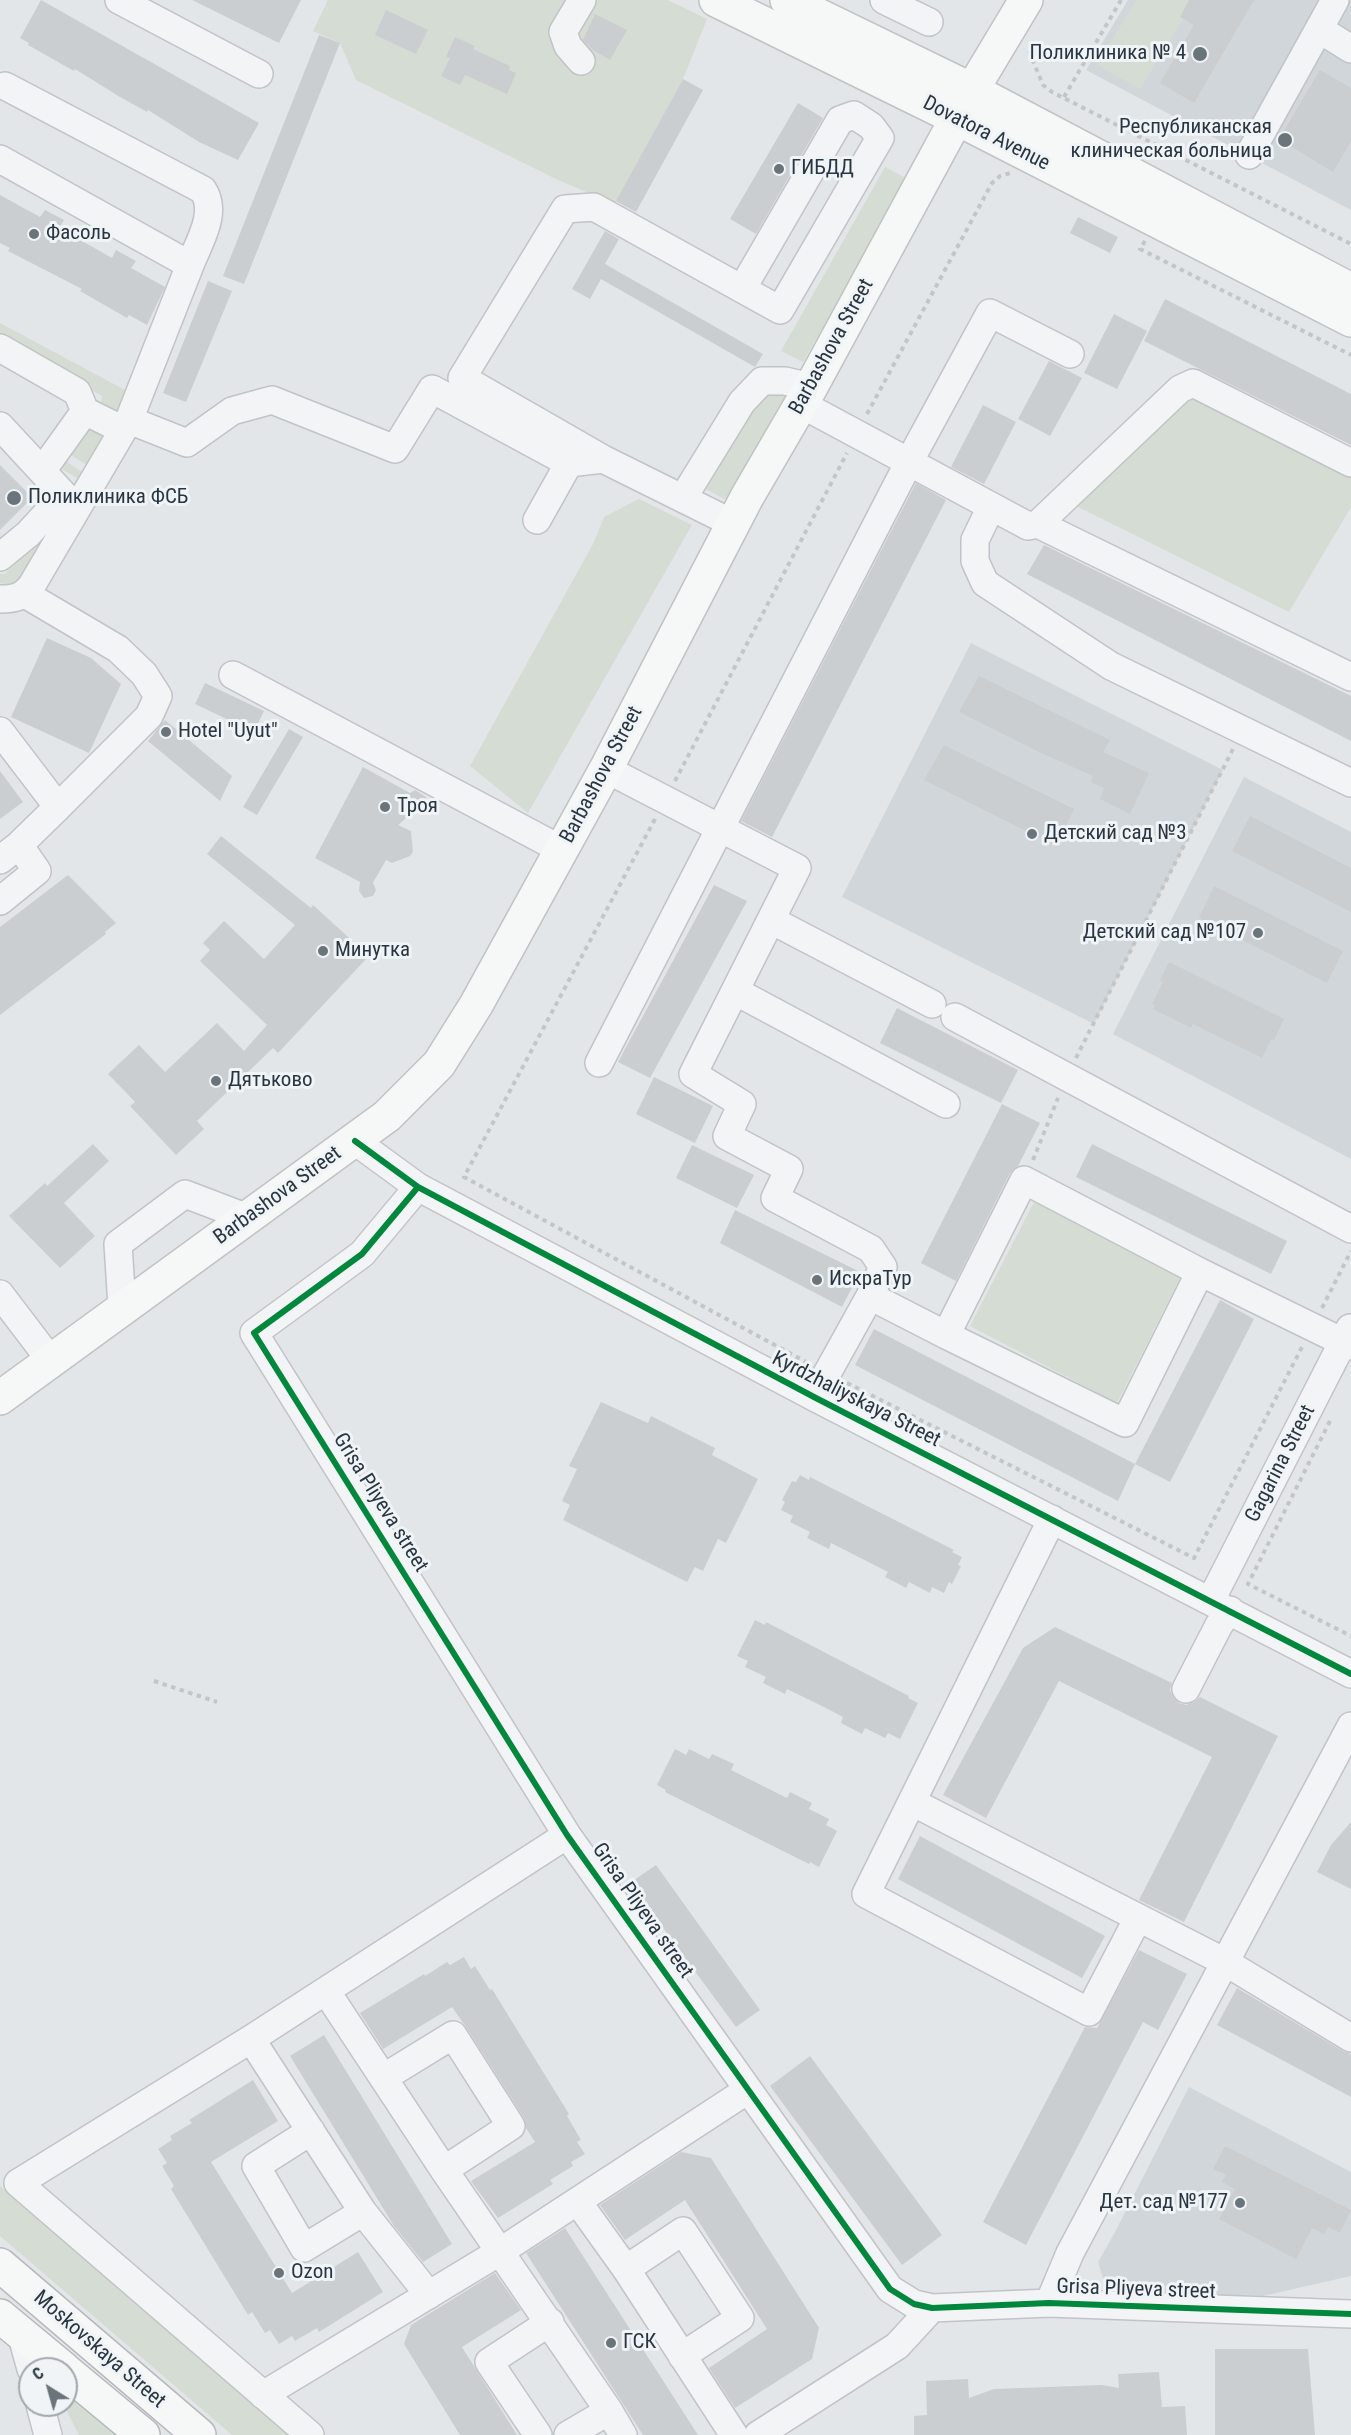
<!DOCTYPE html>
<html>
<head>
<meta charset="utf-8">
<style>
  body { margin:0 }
  #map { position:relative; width:1351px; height:2435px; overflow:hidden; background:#e3e6e8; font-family:"Roboto Condensed",sans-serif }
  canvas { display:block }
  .north { position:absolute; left:18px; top:2357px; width:60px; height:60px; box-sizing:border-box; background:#f0f4f7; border:2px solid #a0a8ae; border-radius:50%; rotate:323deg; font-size:16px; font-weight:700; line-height:24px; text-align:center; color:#293641 }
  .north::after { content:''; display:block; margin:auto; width:21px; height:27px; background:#6a747b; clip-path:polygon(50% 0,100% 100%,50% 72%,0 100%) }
</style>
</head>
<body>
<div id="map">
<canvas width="1351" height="2435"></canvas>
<div class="north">С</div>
</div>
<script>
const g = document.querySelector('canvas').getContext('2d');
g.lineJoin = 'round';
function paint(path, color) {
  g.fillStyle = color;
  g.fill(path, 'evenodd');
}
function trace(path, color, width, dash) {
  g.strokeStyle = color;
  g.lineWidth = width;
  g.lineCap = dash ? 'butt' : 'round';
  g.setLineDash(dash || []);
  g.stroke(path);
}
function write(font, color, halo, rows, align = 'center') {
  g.font = font + ' "Roboto Condensed",sans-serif';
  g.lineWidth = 6;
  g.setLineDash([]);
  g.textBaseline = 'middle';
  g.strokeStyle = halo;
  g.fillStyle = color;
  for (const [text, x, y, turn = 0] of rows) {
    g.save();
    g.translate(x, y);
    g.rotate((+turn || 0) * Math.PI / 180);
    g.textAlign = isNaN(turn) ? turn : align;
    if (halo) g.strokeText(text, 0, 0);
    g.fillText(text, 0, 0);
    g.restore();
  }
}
paint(new Path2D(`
  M1128 0H1351V210L1086 70Z
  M971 643 1223 770 1094 1024 842 897Z
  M1244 777 1351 832V1159L1113 1034Z
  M1189 2087 1351 2172V2276L1263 2296 1107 2291 1098 2262 1114 2234Z`), '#d1d6db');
paint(new Path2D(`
  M328 0H668L707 19 683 79 615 204 558 180 356 80 340 43 313 31Z
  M1136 0H1195L1140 89 1097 65Z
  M885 167 908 179 803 362 781 351Z
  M0 323 127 391 121 419 100 411 102 396 0 339Z
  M767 381 789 391 726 500 704 488Z
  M1186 393 1351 478V507L1289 612 1072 504Z
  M88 422 111 435 92 468 69 454Z
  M64 460 88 476 26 584 0 583V574H5L51 523 77 478 60 468Z
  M639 499 692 525 528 813 470 766 593 544 604 517Z
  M1034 1202 1180 1278 1117 1403 970 1326Z
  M0 2186 36 2216 297 2435H232L0 2236Z
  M66 2388 121 2435H79L65 2408Z`), '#d5dcd3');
paint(new Path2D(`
  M41 0 259 123 238 160 199 142 148 110 147 112 120 97 75 69 74 71 28 45 29 43 20 38Z
  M192 0H301L279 43Z
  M1189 0H1254L1194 103 1160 83 1194 25 1180 17Z
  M386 10 428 30 416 54 375 35Z
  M595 14 627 30 610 60 593 50 583 40Z
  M319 35 340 43 244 284 223 276Z
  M455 37 475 46 473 49 510 66 509 70 516 73 507 94 465 75 460 85 441 76 450 58 446 57Z
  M1320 70 1351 88V141L1333 172 1279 139Z
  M683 79 703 90 636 212 616 201Z
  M798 103 823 118 756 234 730 219Z
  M0 195 40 217 45 210 64 220 59 228 112 258 116 250 136 261 131 268 165 287 147 325 129 315 127 318 80 291 82 289 8 251 10 248 0 243Z
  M1078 217 1118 237 1110 253 1070 233Z
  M605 231 619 239 605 264 763 354 755 367 601 279 590 299 572 289Z
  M208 281 232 291 186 402 163 393Z
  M1165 299 1351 394V445L1144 341Z
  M1114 314 1147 331 1117 389 1084 373Z
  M1049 361 1082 378 1050 436 1018 419Z
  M983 405 1016 422 984 484 951 467Z
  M0 465 29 494 26 497 30 500 0 530Z
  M916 483 946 500 772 837 741 821Z
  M1044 545 1351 696V741L1027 574Z
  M47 638 91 658 121 684 89 753 11 717Z
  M979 676 1110 740 1103 752 1149 773 1130 814 1100 799 1104 788 1091 782 1093 776 1039 752 959 712Z
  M205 683 264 711 254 732 195 704Z
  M165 720 232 776 220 801 148 741Z
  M289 729 303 737 257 815 243 807Z
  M944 745 1074 809 1056 846 924 780Z
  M363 767 410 793 415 790 426 797 425 802 398 825 411 831 413 852 410 856 392 863 386 860 373 883 376 890 373 896 364 898 359 891 360 882 315 858Z
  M0 771 23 802 0 819Z
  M1250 816 1351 868V912L1232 851Z
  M221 836 311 908 313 905 369 956 278 1053 273 1048 197 1121 204 1129 176 1155 130 1106 135 1102 108 1074 139 1045 165 1072 217 1023 244 1051 267 1025 200 961 210 950 203 943 224 921 264 959 295 925 207 854Z
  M68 875 116 923 105 932 106 934 0 1015V927Z
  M714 885 747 901 650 1078 618 1062Z
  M1214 886 1343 951 1327 983 1199 918Z
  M1169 962 1284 1019 1274 1040 1271 1039 1262 1058 1193 1024 1191 1028 1153 1009 1155 1005 1152 1004 1163 982 1160 980Z
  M897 1008 1018 1070 1001 1103 880 1043Z
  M654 1077 713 1106 695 1143 636 1114Z
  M1002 1104 1040 1123 1018 1166 1010 1173 956 1281 921 1263Z
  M93 1144 109 1161 64 1203 95 1236 60 1268 9 1216 45 1183 47 1186Z
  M1092 1144 1287 1241 1271 1274 1076 1177Z
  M692 1145 754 1175 737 1208 676 1178Z
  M735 1210 860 1272 842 1307 720 1243Z
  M1220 1300 1254 1319 1170 1482 1135 1464Z
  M874 1329 1135 1464 1118 1501 855 1365Z
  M601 1402 648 1423 651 1416 715 1448 712 1455 758 1479 726 1543 718 1539 703 1571 695 1567 687 1582 563 1520 570 1505 562 1501 577 1469 569 1466Z
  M800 1475 809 1480 810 1477 954 1550 952 1552 962 1557 958 1565 961 1566 952 1584 949 1582 944 1593 932 1587 930 1593 909 1582 906 1588 885 1577 888 1572 831 1543 829 1549 807 1538 810 1532 790 1522 793 1516 781 1510 785 1502 782 1500 792 1481 796 1482Z
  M755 1620 765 1625 766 1622 909 1696 908 1698 918 1703 900 1739 888 1733 885 1738 865 1728 862 1734 841 1723 843 1717 824 1707 787 1689 785 1694 763 1683 766 1677 745 1667 748 1661 737 1656Z
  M1055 1627 1172 1683 1170 1690 1173 1697 1179 1703 1186 1705 1194 1702 1200 1697 1278 1736 1184 1922 1139 1900 1212 1757 1059 1681 986 1818 943 1795 1023 1648Z
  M675 1749 686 1755 689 1749 709 1759 712 1754 734 1764 731 1770 787 1798 790 1792 812 1803 809 1809 829 1819 826 1825 837 1831 819 1867 810 1862 809 1864 665 1792 666 1790 657 1785Z
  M1351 1822V1889L1317 1872 1331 1845Z
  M920 1836 1105 1936 1082 1978 898 1879Z
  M656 1865 760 2010 736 2027 630 1883Z
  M1139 1950 1187 1974 1158 2030 1143 2022 1026 2245 983 2222 1085 2027 1097 2028Z
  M464 1957 471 1969 475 1966 490 1990 492 1989 569 2114 567 2116 581 2140 577 2142 585 2154 571 2162 573 2166 550 2180 553 2184 498 2218 471 2181 535 2142 526 2128 524 2118 466 2027 452 2007 383 2049 360 2013 424 1974 425 1976 447 1962 450 1965Z
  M1237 1988 1343 2051 1351 2054V2097L1217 2025Z
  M324 2035 452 2244 423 2262 394 2226 290 2056Z
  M810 2056 942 2235 902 2265 770 2086Z
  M253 2080 278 2121 211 2162 292 2293 358 2252 383 2292 319 2332 317 2328 295 2341 292 2336 279 2344 270 2330 265 2333 252 2312 248 2315 171 2189 174 2186 162 2166 167 2163 158 2149 172 2140 170 2136 192 2123 189 2120Z
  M1225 2146 1351 2210 1340 2233 1328 2227 1324 2234 1312 2228 1296 2259 1219 2219 1235 2189 1222 2182 1226 2175 1213 2169Z
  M681 2152 711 2158 819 2328 812 2359 735 2408 709 2368 767 2329 685 2200 625 2240 600 2205Z
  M565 2228 698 2435H643L526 2253Z
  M495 2273 521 2310 462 2347 517 2435H460L404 2344 411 2325Z
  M1215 2349H1308L1315 2435H1215Z
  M1159 2372 1162 2407 1185 2406 1187 2435H914V2416L927 2415 926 2381 968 2379 969 2398 994 2389 1102 2385 1119 2388 1118 2374Z`), '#cbced0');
const minor = new Path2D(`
  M119 0 259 74
  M884 0 929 22
  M1319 29 1335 0
  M581 61 568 46 563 32 582 0
  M5 86 203 190C218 213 199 242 190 265
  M1249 155 1319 29 1351 49
  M0 159 190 265 129 420 32 585C23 597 15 599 0 599
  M0 348 77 392 85 411
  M801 404 1028 526 1038 524 1180 389 1193 383 1351 463
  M129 420 187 443 232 411 272 400 395 449 432 389 569 463 603 459
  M0 426 64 495 28 534 0 557
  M42 471 85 411 123 430
  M683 498 742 402 762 381H785L811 387
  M991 507 975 540V561L985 583 1111 666 1351 783
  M537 520 569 463
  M734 524 603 459 462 378 565 209 594 207 780 310 880 138 871 126 854 115 840 120 742 289
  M1038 524 1351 677
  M25 594 118 649 144 674 158 696 149 716 58 807
  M233 675 562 850
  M0 731 58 807 19 845 0 860
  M606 769 797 868 693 1074 742 1104 727 1136 789 1169 775 1198 871 1249 883 1267 870 1296
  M0 901 37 871 19 845
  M771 920 932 1004
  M735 991 946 1104
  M955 1017 1351 1229
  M599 1063 909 462 990 313 1070 354
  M355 1141 418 1187 814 1397 1351 1674
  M418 1187 362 1254 254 1333 567 1835 890 2289 914 2304 932 2308 1049 2303 1351 2314
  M0 1294 51 1361
  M122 1307 118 1244 185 1194 248 1218
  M946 1335 1125 1423 1200 1272
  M814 1397 870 1296 946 1335 1024 1180 1200 1272 1351 1346
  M1052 1519 866 1894 1089 2012 1138 1918
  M1211 1600 1350 1328
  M1186 1689 1219 1625 1230 1610
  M912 1802 1225 1962 1351 2038
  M326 1991 444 2170 609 2411 623 2435
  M251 2039 363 2212 429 2295
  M383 2078 453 2035 511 2126 444 2170
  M311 2131 256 2166 304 2248 363 2212
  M578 2202 626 2269 734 2435
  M626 2269 683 2231 740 2318 682 2356
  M1049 2303 1070 2253 1351 1726
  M21 2333 31 2369
  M263 2395 501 2251 737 2097 749 2091
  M40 2405 48 2435
  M310 2435 18 2183 251 2039 567 1835
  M538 2435 489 2362 550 2322
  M568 2435 609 2411
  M758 2435 897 2346 932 2308`);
const major = new Path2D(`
  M716 0 958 119 1351 320
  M787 0 972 90 1351 290
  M0 1398 387 1116 439 1064 476 1005 606 769 747 497 811 387 972 90 1026 0`);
const highway = new Path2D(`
  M0 2265 199 2435
  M0 2316 64 2369
  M66 2371 143 2435`);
trace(minor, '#c1c4c6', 30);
trace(major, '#bfc3c5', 36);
trace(highway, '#b5b9bc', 36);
trace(new Path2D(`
  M1029 51 1043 85 1052 92 1351 244
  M1064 97 1121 0
  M1145 241 1140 249 1351 355
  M867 414 992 183 1000 176 1010 173
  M675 781 847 453
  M655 819 464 1177 808 1363
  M1076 1058 1233 749
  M1033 1160 1058 1098
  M1322 1308 1351 1251
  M847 1383 1194 1558 1302 1347
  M1330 1421 1248 1584 1351 1636
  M154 1681 217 1702`), '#c2c6c8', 4, [4.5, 4.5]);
trace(minor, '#f2f4f5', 27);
trace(major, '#f6f7f7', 33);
trace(highway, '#f6f7f7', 33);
trace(new Path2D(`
  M355 1141 418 1187 814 1397 1351 1674
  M418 1187 362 1254 254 1333 567 1835 890 2289 914 2304 932 2308 1049 2303 1351 2314`), '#00873e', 6);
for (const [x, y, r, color] of [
  [1200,54,8,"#6a747b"],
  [1285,140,8,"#6a747b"],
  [779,169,6,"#6a747b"],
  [34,234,6,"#6a747b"],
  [14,498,8,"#6a747b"],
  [166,732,6,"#6a747b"],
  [385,807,6,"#6a747b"],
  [1032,834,6,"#6a747b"],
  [1258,933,6,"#6a747b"],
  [323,951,6,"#6a747b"],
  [216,1081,6,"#6a747b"],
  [817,1280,6,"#6a747b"],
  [1240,2203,6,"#6a747b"],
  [279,2273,6,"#6a747b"],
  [611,2343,6,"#6a747b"]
]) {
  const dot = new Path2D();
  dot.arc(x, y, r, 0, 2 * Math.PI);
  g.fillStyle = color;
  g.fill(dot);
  trace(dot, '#f0f4f7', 2);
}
write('21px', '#293641', '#f0f4f7', [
  ["Поликлиника № 4",1186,54,"right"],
  ["Республиканская",1272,128,"right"],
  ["клиническая больница",1272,152,"right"],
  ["ГИБДД",791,169],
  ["Фасоль",46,234],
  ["Поликлиника ФСБ",28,498],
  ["Hotel \"Uyut\"",178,732],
  ["Троя",397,807],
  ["Детский сад №3",1044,834],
  ["Детский сад №107",1246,933,"right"],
  ["Минутка",335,951],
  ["Дятьково",228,1081],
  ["ИскраТур",829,1280],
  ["Дет. сад №177",1228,2203,"right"],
  ["Ozon",291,2273],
  ["ГСК",623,2343]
], 'left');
write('21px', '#293641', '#f0f4f7', [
  ["Dovatora Avenue",986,134,27],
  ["Barbashova Street",832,347,-61],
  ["Barbashova Street",602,775,-62],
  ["Barbashova Street",278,1196,-36],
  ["Kyrdzhaliyskaya Street",856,1400,27],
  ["Gagarina Street",1281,1464,-63],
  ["Grisa Pliyeva street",380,1503,58],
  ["Grisa Pliyeva street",642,1911,55],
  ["Grisa Pliyeva street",1136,2290,2],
  ["Moskovskaya Street",99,2350,41]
]);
</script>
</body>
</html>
